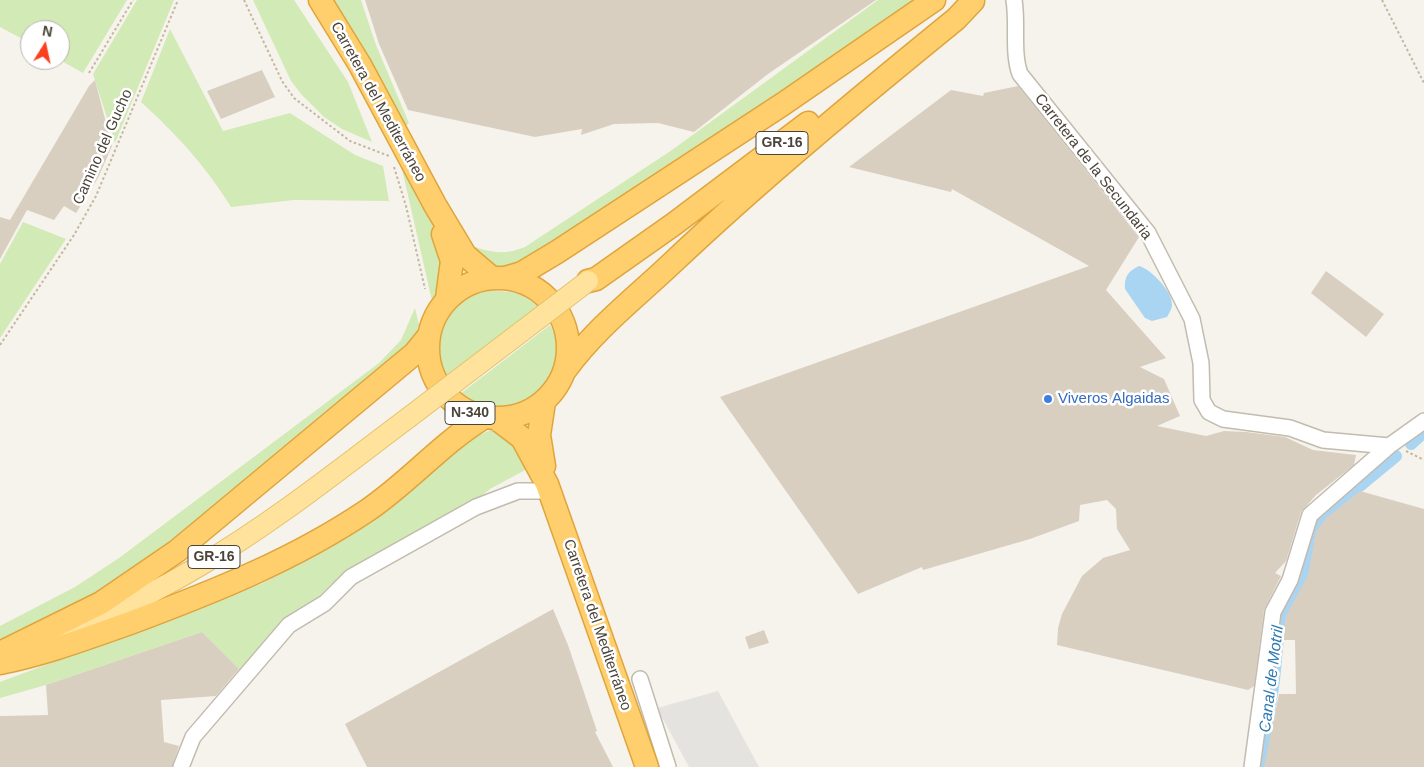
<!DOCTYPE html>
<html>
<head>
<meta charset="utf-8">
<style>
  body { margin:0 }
  #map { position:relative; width:1424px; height:767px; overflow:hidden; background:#f6f3ec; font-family:Helvetica,sans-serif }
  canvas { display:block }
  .north { position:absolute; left:20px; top:20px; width:50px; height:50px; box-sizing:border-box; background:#fff; border:1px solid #b7b4b0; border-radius:50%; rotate:10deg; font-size:14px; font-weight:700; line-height:20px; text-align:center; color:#4b4439 }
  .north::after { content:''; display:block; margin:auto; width:18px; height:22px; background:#fc3f1d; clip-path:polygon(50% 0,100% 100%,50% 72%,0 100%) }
</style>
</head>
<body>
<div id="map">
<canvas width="1424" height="767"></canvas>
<div class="north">N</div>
</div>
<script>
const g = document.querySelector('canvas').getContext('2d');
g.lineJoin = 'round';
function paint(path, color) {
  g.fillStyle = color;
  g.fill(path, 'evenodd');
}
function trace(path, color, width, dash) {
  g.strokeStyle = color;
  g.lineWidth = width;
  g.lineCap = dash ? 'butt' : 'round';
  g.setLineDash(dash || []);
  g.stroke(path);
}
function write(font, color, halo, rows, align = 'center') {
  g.font = font + ' Helvetica,sans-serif';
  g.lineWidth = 5;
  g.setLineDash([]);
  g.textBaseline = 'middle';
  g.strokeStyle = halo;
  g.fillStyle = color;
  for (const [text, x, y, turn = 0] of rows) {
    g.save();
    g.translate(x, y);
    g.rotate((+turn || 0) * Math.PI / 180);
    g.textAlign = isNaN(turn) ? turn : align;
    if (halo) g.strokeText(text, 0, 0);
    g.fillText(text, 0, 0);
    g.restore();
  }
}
paint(new Path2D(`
  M0 0H127L83 73 60 60V30H30V43L0 27Z
  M137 0H174L115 143 93 74Z
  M253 0H294L348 82 372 142 342 129 324 117 301 94 291 81Z
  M332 0H361L376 45 409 123 403 128Z
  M878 0H918L837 57 538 253C501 271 503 275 472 246 491 253 506 255 525 247L672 150Z
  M170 29 223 131 290 113 355 155 383 166 389 201 294 200 231 207C205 165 177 135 141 102Z
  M402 169 415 188 435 228 443 249 439 292 432 301Z
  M23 222 66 239 0 338V264Z
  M491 290 519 293 538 306 446 377C428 336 447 299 491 290Z
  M415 308 419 325 415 340 184 533 111 588 0 640V626L75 587 119 558 379 363 401 340Z
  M550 325C559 340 558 355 552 370 536 410 495 419 460 394Z
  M491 430 510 438 527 469 490 489 476 501 359 565 331 584 244 674 202 632 46 685 0 698V682L261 584 322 552 380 516 474 437Z`), '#d2eab5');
paint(new Path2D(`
  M718 691 759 767H689L657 708Z`), '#e5e3e0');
paint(new Path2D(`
  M1139 266C1151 269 1173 292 1172 305 1172 309 1169 313 1167 317L1152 321 1145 318 1125 289C1124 277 1128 271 1139 266Z`), '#a9d4f2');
trace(new Path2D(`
  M1411 444 1424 432
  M1261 767 1274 680 1280 617 1302 580 1316 522 1396 456`), '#a9d4f2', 12);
paint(new Path2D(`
  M365 0H876L768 74 694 132 658 123 614 124 581 135 582 129 535 137 408 110 379 44Z
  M262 70 275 97 221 119 207 91Z
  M95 80 112 146 98 178 76 213 64 206 54 220 27 210 0 259V217L10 220 89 86Z
  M1018 86 1139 237 1106 290 1166 358 1140 367 1164 379 1180 416 1157 426 1206 436 1224 431 1246 432 1285 437 1313 450 1356 455 1354 465 1316 495 1301 512 1286 561 1275 573 1281 576 1264 610 1254 686 1248 690 1057 645 1058 628 1062 614 1082 576 1103 558 1130 550 1117 529 1116 509 1107 500 1080 505 1079 521 1030 539 923 570 922 567 858 594 720 397 1089 266 952 189 951 192 849 167 951 90 983 96 984 93Z
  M1326 271 1384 314 1366 337 1311 293Z
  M1360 491 1424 509V767H1264L1279 694H1296L1295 640H1283L1286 616 1308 575 1316 532 1326 518Z
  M553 609 568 645 597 731 595 732 613 767H367L345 724Z
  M764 630 769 643 749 649 745 637Z
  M202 632 239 669 216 696 161 700 164 742 179 746 172 767H0V716L48 715 46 685Z`), '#d8cfc1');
const minor = new Path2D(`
  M1014 0C1018 24 1012 52 1020 74L1148 233 1192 319 1201 363 1202 400 1209 412 1223 419 1290 428 1323 440 1389 446
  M640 679 668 767
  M181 767 193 737 289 625 325 603 351 577 476 507 518 491H549
  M1252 767 1273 612 1290 580 1310 515 1389 446 1424 421`);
const major = new Path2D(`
  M48 642C100 619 151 595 201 565 274 522 340 469 408 418`);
const highway = new Path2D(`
  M320 0 360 65 435 205 465 255 492 278
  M443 234 452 261 447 298
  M428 348a70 70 0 1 1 140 0a70 70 0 1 1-140 0Z
  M505 278 522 273 557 252 783 104 934 0
  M588 281 596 279 674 224 808 123
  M566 369C595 329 635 298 671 264 762 178 859 98 956 19L973 1
  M497 419 522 438 547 484 647 767
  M544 466 539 435 544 402
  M0 653 101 603 177 551 415 353 428 337
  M0 663C45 654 87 638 130 623 213 592 294 560 368 510 409 482 442 443 483 418`);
trace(minor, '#c2bbae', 18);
trace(major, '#e6c16a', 22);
trace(highway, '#e0a43c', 25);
trace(new Path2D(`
  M244 0 282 81 294 98 350 141 389 156
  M1382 0 1424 83
  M89 73 133 0
  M394 167 406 206 425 289
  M0 345 74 235 96 196 178 0
  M1406 451 1424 460`), '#c4b79f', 2, [2.5, 2.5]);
trace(minor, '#fff', 15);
trace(major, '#ffe39c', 20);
trace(highway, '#ffcf6e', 22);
const majorBridge = new Path2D(`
  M408 418 588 281`);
trace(majorBridge, '#e6c16a', 22, []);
trace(majorBridge, '#ffe39c', 20);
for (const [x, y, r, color] of [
  [1048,399,5,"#3f7fe0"]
]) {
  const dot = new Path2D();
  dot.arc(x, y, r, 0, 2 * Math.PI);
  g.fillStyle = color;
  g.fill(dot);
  trace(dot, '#fff', 2);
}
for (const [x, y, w] of [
  [782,143,52],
  [470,413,50],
  [214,557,52]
]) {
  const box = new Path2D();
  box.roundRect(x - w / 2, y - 11.5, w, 23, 4);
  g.fillStyle = '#fff';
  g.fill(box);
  trace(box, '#4b4439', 1);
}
write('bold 14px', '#4b4439', null, [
  ["GR-16",782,143],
  ["N-340",470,413],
  ["GR-16",214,557]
]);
write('15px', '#4b4439', '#fff', [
  ["Carretera del Mediterráneo",378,102,61],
  ["Camino del Gucho",103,147,-66],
  ["Carretera de la Secundaria",1093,167,52],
  ["Carretera del Mediterráneo",597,625,71]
]);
write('15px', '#366cbe', '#fff', [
  ["Viveros Algaidas",1058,399]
], 'left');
write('italic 16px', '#2e7ab2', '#fff', [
  ["Canal de Motril",1272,679,-83]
]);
</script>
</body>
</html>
